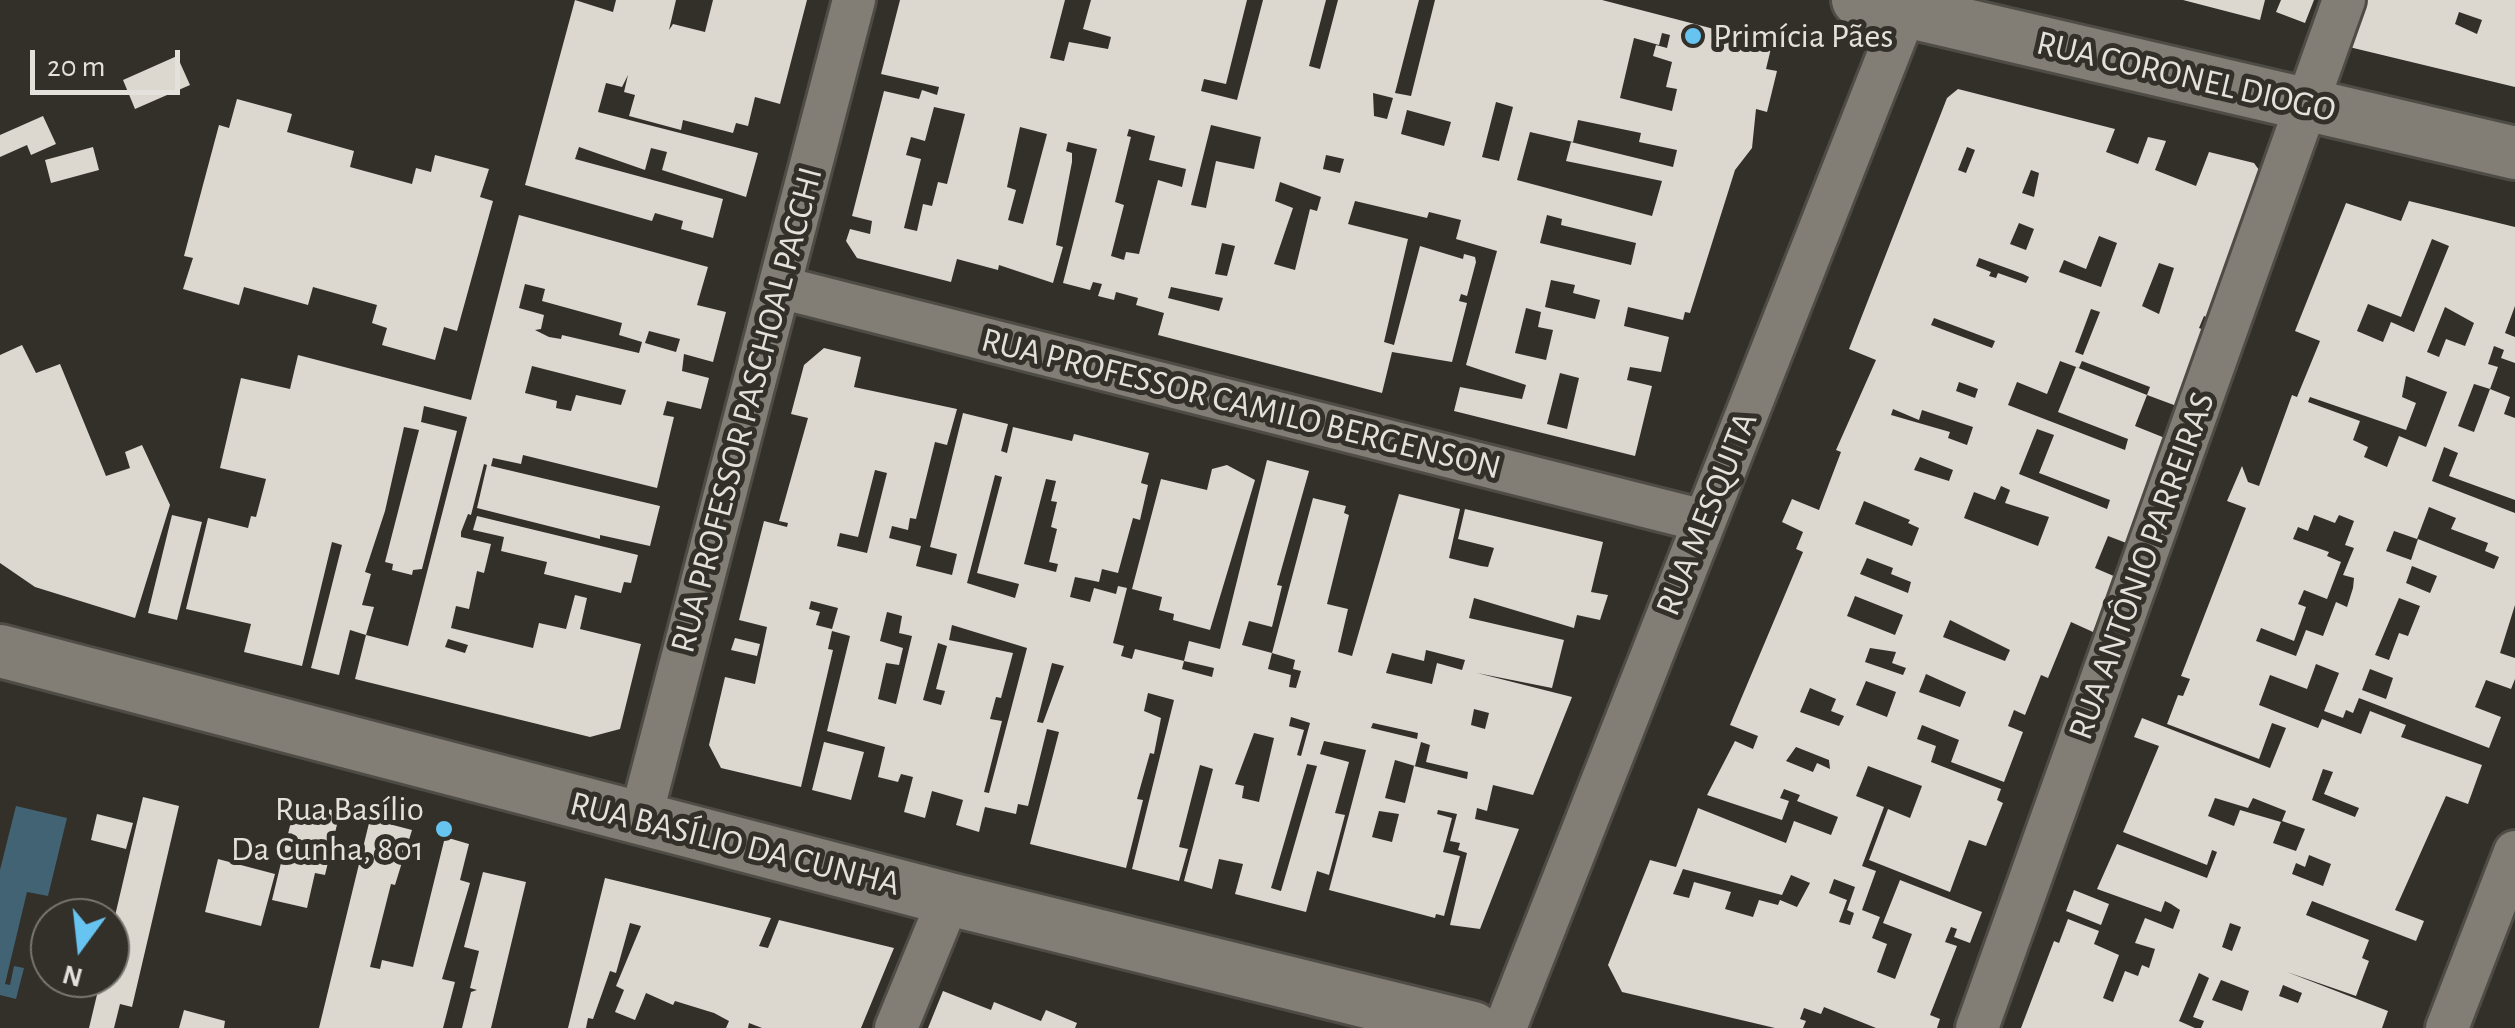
<!DOCTYPE html>
<html>
<head>
<meta charset="utf-8">
<style>
  body { margin:0 }
  #map { position:relative; width:2515px; height:1028px; overflow:hidden; background:#332f29; font-family:"Alegreya Sans",sans-serif }
  canvas { display:block }
  .north { position:absolute; left:30px; top:898px; width:100px; height:100px; box-sizing:border-box; background:#332f29; border:2px solid #7a7671; border-radius:50%; rotate:195deg; font-size:28px; font-weight:700; line-height:40px; text-align:center; color:#e4e1dd }
  .north::after { content:''; display:block; margin:auto; width:35px; height:45px; background:#67c4f0; clip-path:polygon(50% 0,100% 100%,50% 72%,0 100%) }
  .scale { position:absolute; left:30px; top:50px; width:150px; height:45px; box-sizing:border-box; border:5px solid #e4e1dd; border-top:0; padding-left:12px; font-size:30px; line-height:35px; white-space:nowrap; color:#e4e1dd; -webkit-text-stroke:8px #332f29; paint-order:stroke }
</style>
</head>
<body>
<div id="map">
<canvas width="2515" height="1028"></canvas>
<div class="north">N</div>
<div class="scale">20 m</div>
</div>
<script>
const g = document.querySelector('canvas').getContext('2d');
g.lineJoin = 'round';
function paint(path, color) {
  g.fillStyle = color;
  g.fill(path, 'evenodd');
}
function trace(path, color, width, dash) {
  g.strokeStyle = color;
  g.lineWidth = width;
  g.lineCap = dash ? 'butt' : 'round';
  g.setLineDash(dash || []);
  g.stroke(path);
}
function write(font, color, halo, rows, align = 'center') {
  g.font = font + ' "Alegreya Sans",sans-serif';
  g.lineWidth = 10;
  g.setLineDash([]);
  g.textBaseline = 'middle';
  g.strokeStyle = halo;
  g.fillStyle = color;
  for (const [text, x, y, turn = 0] of rows) {
    g.save();
    g.translate(x, y);
    g.rotate((+turn || 0) * Math.PI / 180);
    g.textAlign = isNaN(turn) ? turn : align;
    if (halo) g.strokeText(text, 0, 0);
    g.fillText(text, 0, 0);
    g.restore();
  }
}
paint(new Path2D(`
  M16 806 67 818 48 896 27 892 5 984 10 985 14 966 24 968 16 999 0 995V870Z`), '#416374');
paint(new Path2D(`
  M575 0 613 12 616 0H676L669 30 673 24 705 32 713 0H807L780 104 755 97 748 126 736 123 733 133 683 120 681 130 629 116 635 95 624 92 628 75 622 87 606 83 598 112 758 153 746 197 662 170 667 152 651 148 645 170 579 147 575 159 723 199 713 238 681 229 683 221 655 213 652 221 525 185Z
  M900 0H1065L1050 58 1064 61 1069 42 1108 49 1111 37 1083 29 1091 0H1247L1226 84 1204 79 1201 91 1237 100 1263 0H1326L1309 66 1320 69 1338 0H1419L1395 93 1411 96 1435 0H1602L1772 44 1766 69 1777 71 1767 112 1756 109 1752 148 1735 170 1690 313 1685 312 1683 320 1628 307 1624 326 1669 337 1661 372 1630 367 1627 380 1652 386 1635 456 1454 411 1460 387 1522 399 1526 385 1466 365 1497 251 1456 239 1461 220 1429 212 1427 218 1355 201 1348 224 1408 239 1384 342 1394 345 1420 246 1463 259 1464 254 1475 257 1476 262 1467 296 1461 294 1459 301 1467 303 1452 362 1392 352 1382 393 1158 335 1164 313 1136 305 1138 298 1116 292 1114 300 1098 296 1102 284 1093 282 1090 290 1063 283 1097 149 1068 142 1066 151 1072 153V162L1056 245 1063 247 1053 283 999 265 998 270 957 259 951 282 857 258 846 241 850 229 870 234 872 221 852 216 884 91 919 99 922 90 937 95 939 87 881 74ZM1662 33 1670 35 1667 48 1656 45 1653 56 1672 62 1666 87 1677 89 1672 111 1620 98 1634 38 1659 45ZM1373 93 1393 98 1387 119 1374 116ZM1496 102 1513 107 1499 161 1482 157ZM934 107 965 114 947 184 938 182 932 206 923 204 917 231 904 228 921 159 906 155 911 137 925 141ZM1407 110 1451 122 1444 146 1401 134ZM1578 120 1641 133 1639 142 1677 150 1673 167 1571 142 1566 161 1662 181 1652 216 1517 180 1530 132 1573 142ZM1211 125 1261 137 1254 169 1216 161 1206 208 1191 205ZM1020 127 1047 134 1023 224 1008 220 1016 190 1007 187ZM1129 129 1155 136 1149 160 1186 169 1182 187 1158 180 1139 254 1126 252 1124 260 1111 256 1124 205 1115 202 1131 137 1127 136ZM1326 155 1344 159 1340 173 1323 169ZM1280 182 1321 197 1317 211 1310 209 1295 270 1274 264 1293 208 1275 201ZM1547 215 1562 219 1561 225 1636 243 1631 265 1540 243ZM1222 243 1235 246 1227 276 1215 274ZM1551 280 1575 285 1573 293 1600 300 1595 319 1545 307ZM1171 287 1223 298 1219 311 1168 298ZM1526 308 1541 312 1538 327 1553 330 1546 360 1515 353ZM1560 373 1579 378 1567 429 1547 424Z
  M2183 0H2265L2260 20Z
  M2281 0H2314L2305 23 2276 12Z
  M2363 0H2515V87L2345 46ZM2459 12 2482 20 2477 34 2455 24Z
  M177 56 190 85 135 109 123 80Z
  M1958 89 2115 129 2106 152 2138 164 2148 137 2166 141 2155 170 2196 186 2209 152 2254 163 2269 184 2216 321 2204 316 2199 328 2212 333 2182 408 2147 395 2150 387 2082 361 2079 368 2060 361 2047 394 2017 382 2008 405 2125 450 2128 439 2058 412 2076 367 2147 395 2135 426 2170 440 2129 544 2108 536 2095 568 2116 577 2093 632 2071 622 2048 678 2041 675 2025 715 2014 710 2008 726 2023 732 2004 782 1951 762 1959 740 1922 725 1917 739 1936 746 1931 762 2001 789 1997 800 2003 803 1986 846 1969 840 1950 892 1869 860 1888 809 1910 818 1922 786 1868 766 1856 796 1884 807 1862 866 1876 871 1862 910 1880 917 1872 938 1887 944 1877 972 1895 979 1912 934 1883 923 1900 880 1982 912 1970 943 1954 937 1957 929 1951 927 1945 942 1957 946 1930 1015 1940 1019 1937 1028H1876L1824 1007 1821 1014 1804 1008 1800 1019 1806 1021 1803 1028H1775L1622 992 1608 965 1650 860 1676 867 1698 808 1786 843 1794 821 1831 835 1838 817 1797 801 1800 795 1784 789 1780 798 1789 801 1782 820 1707 795 1735 741 1753 749 1758 736 1730 725 1803 552 1796 549 1803 532 1782 522 1792 499 1819 510 1841 452 1836 450 1876 360 1849 349 1947 98ZM1967 147 1975 150 1966 173 1958 170ZM2031 170 2039 173 2034 197 2022 193ZM2019 223 2034 229 2026 250 2010 244ZM2099 236 2117 243 2101 287 2059 272 2064 260 2086 269ZM1979 258 2023 274 2029 277 2026 283 1998 273 1996 278 1989 276 1991 272 1976 266ZM2159 263 2174 268 2159 314 2142 306ZM2091 309 2100 312 2083 355 2075 352ZM1934 318 1995 341 1992 348 1931 325ZM1959 382 1978 389 1975 398 1956 391ZM1893 409 1919 420 1922 410 1973 427 1967 445 1948 438 1950 432 1891 415ZM2037 429 2054 435 2039 473 2110 500 2107 509 2019 474ZM1920 457 1953 470 1949 481 1914 470ZM2001 486 2010 490 2005 503 2049 517 2038 546 1964 518 1974 492 1995 500ZM1864 501 1910 520 1908 523 1919 528 1912 546 1855 524ZM1867 558 1893 568 1891 574 1911 582 1908 593 1860 574ZM1855 596 1903 615 1895 635 1847 616ZM1950 620 2010 650 2005 661 1943 637ZM1870 648 1896 652 1892 663 1906 668 1903 675 1865 662ZM1926 674 1966 692 1960 707 1919 692ZM1866 681 1896 692 1887 717 1856 705ZM1810 688 1836 699 1831 711 1844 716 1839 726 1800 712ZM1796 747 1829 760 1830 769 1817 763 1813 772 1786 761ZM1683 869 1782 895 1791 875 1810 883 1797 907 1780 900 1778 905 1759 900 1753 917 1725 909 1731 892 1694 882 1689 898 1673 894ZM1834 879 1855 887 1847 910 1854 913 1850 925 1839 922 1847 900 1829 893Z
  M237 99 292 114 287 132 354 151 350 167 412 184 416 168 431 172 435 155 489 169 480 197 493 201 457 331 444 327 435 360 382 345 387 328 372 323 377 305 313 287 308 305 244 287 239 305 183 289 193 258 184 256 219 125 229 128Z
  M43 116 56 144 31 155 27 145 0 157V135Z
  M93 147 99 170 51 183 45 160Z
  M2409 201 2515 227V306L2505 333 2515 337V363L2501 358 2504 350 2494 346 2488 364 2498 367 2490 389 2474 384 2458 426 2474 432 2490 389 2510 397 2504 414 2515 418V500L2449 476 2458 453 2444 447 2432 481 2515 513V605L2500 653 2515 658V679L2511 689 2486 680 2475 707 2501 717 2489 748 2359 698 2353 713 2346 710 2343 718 2324 711 2339 673 2316 664 2307 689 2270 675 2259 705 2318 728 2322 719 2361 734 2370 711 2406 725 2401 737 2482 765 2468 804 2446 796 2395 910 2424 921 2416 941 2312 901 2306 915 2369 940 2362 958 2369 961 2356 996 2287 972 2388 1011 2382 1028H2201L2204 1021 2193 1017 2209 978 2199 973 2179 1021 2195 1028H2021L2054 941 2059 943 2068 919 2099 931 2094 944 2119 955 2103 998 2113 1002 2125 971 2138 976 2142 965 2149 968 2155 949 2135 943 2145 918 2173 929 2180 910 2171 904 2165 901 2161 912 2097 889 2117 844 2207 878 2217 852 2212 850 2207 865 2123 832 2159 746 2134 737 2142 718 2270 768 2286 728 2272 723 2259 759 2167 724 2178 695 2183 696 2190 679 2181 676 2246 508 2227 501 2242 466 2248 482 2259 486 2292 395 2297 397 2320 341 2295 331 2346 203 2401 221ZM2432 239 2449 246 2414 332 2391 322 2383 342 2357 331 2368 304 2401 317ZM2445 307 2474 323 2465 346 2446 339 2439 357 2427 352ZM2406 376 2447 392 2426 447 2399 436 2387 467 2364 457 2368 447 2353 440 2360 421 2308 402 2310 397 2406 430 2416 403 2402 397ZM2429 507 2456 518 2451 529 2488 543 2485 551 2499 557 2494 569 2418 539 2411 560 2386 551 2394 531 2417 539ZM2314 515 2335 523 2339 515 2354 521 2345 545 2354 548 2343 575 2354 578 2353 588 2347 607 2336 602 2323 636 2306 630 2296 656 2256 641 2261 628 2294 641 2306 607 2298 604 2304 590 2327 599 2341 562 2327 556 2329 552 2293 539 2298 527 2308 531ZM2412 566 2437 576 2430 593 2406 583ZM2399 598 2420 606 2408 636 2399 633 2389 660 2375 655ZM2370 669 2393 678 2386 699 2362 690ZM2323 769 2333 772 2324 794 2359 808 2355 817 2312 800ZM2215 798 2248 808 2253 798 2286 811 2282 821 2305 829 2296 851 2273 843 2281 822 2240 810 2234 826 2208 816ZM2309 855 2331 864 2323 886 2292 874 2296 863 2305 867ZM2230 923 2241 927 2232 951 2222 947ZM2221 980 2249 991 2242 1011 2212 1000ZM2283 985 2302 993 2298 1003 2279 996Z
  M519 215 708 267 697 305 726 312 713 362 684 354 682 371 709 378 701 409 667 401 663 415 674 417 657 488 523 455 521 464 493 458 491 466 660 506 650 546 600 535V539L477 508 487 465 484 464 471 515 468 514 461 532V537L491 544 484 573 477 571 469 609 456 606 451 628 533 648 539 623 566 629 575 595 587 598 580 629 641 644 620 729 590 737 355 679 366 635 350 630 339 675 311 668 342 545 332 542 302 666 244 652 251 624 186 609 208 518 248 528 251 516 256 517 266 479 220 468 241 378 290 389 298 355 471 400ZM525 284 545 289 542 301 622 323 619 335 642 342 639 353 562 335 561 339 549 337 535 330 541 329 544 315 519 308ZM649 331 680 339 676 352 645 343ZM532 366 626 390 621 405 576 395 571 411 556 408 557 401 525 393ZM424 406 467 417 408 646 366 635 374 607 362 605 371 574 365 572 385 511 404 427 419 430 385 562 393 564 392 570 412 575 413 570 422 569 457 431 421 422ZM448 639 468 645 465 653 445 647Z
  M22 345 36 373 60 364 106 476 130 468 125 452 142 445 170 505 135 618 35 587 0 563V355Z
  M824 348 861 357 854 387 957 409 947 445 935 442 916 519 910 518 908 530 892 526 889 538 921 546 916 566 952 575 957 554 930 547 963 413 1008 424 1001 451 1007 453 1013 427 1072 441 1074 434 1149 453 1141 483 1148 485 1140 520 1133 518 1118 573 1102 569 1099 582 1075 577 1070 597 1090 602 1094 588 1116 594 1118 586 1127 588 1113 643 1124 646 1121 656 1132 659 1135 649 1184 661 1182 669 1212 677 1214 668 1184 661 1189 641 1220 649 1267 460 1309 471 1277 585 1282 586 1272 627 1249 621 1242 645 1272 653 1313 498 1346 506 1344 513 1349 515 1327 604 1348 609 1338 652 1352 656 1399 494 1460 509 1449 558 1481 566 1488 567 1494 548 1458 539 1465 509 1603 542 1591 592 1608 595 1600 620 1577 615 1574 628 1474 598 1469 618 1564 640 1552 688 1477 673 1572 697 1533 795 1493 785 1487 811 1477 808 1475 819 1519 829 1480 929 1450 925 1467 853 1458 850 1460 843 1450 841 1457 814 1438 810 1437 814 1452 818 1443 852 1460 856 1444 916 1436 914 1435 918 1329 890 1366 750 1324 741 1320 754 1349 762 1335 813 1345 815 1329 875 1317 871 1306 912 1235 894 1243 864 1219 859 1212 889 1184 881 1213 769 1200 765 1179 847 1188 849 1179 881 1132 869 1174 700 1148 693 1144 711 1161 718 1154 754 1150 753 1137 799 1143 800 1126 868 1030 844 1059 732 1047 729 1028 806 1018 804 1016 814 985 807 979 832 956 825 963 800 932 791 925 818 904 812 913 777 901 774 898 782 878 777 885 747 827 731 850 636 832 631 828 649 833 650 801 787 721 768 709 745 725 677 755 684 767 627 739 620 764 521 787 527 788 523 779 521 808 418 791 414 804 365ZM875 470 887 473 867 553 837 546 840 533 858 537ZM995 475 1002 477 977 573 1019 584 1015 598 967 583ZM1046 479 1056 481 1051 501 1057 502 1051 527 1057 529 1049 562 1058 564 1056 572 1024 564ZM811 601 838 608 832 629 816 625 820 612 809 609ZM887 612 902 616 899 633 912 636 896 704 878 699 886 663 899 665 903 648 880 641ZM952 625 1027 648 989 793 984 792 1002 721 990 719 996 697 1001 698 1013 653 949 640ZM938 643 947 646 936 689 945 691 941 705 923 700ZM1426 650 1465 660 1462 670 1437 663 1432 684 1386 673 1392 653 1424 661ZM1272 653 1295 660 1293 669 1301 671 1296 688 1289 687 1291 675 1268 669ZM1052 663 1064 666 1043 723 1037 722ZM1474 709 1489 713 1485 729 1471 725ZM1291 717 1310 723 1301 756 1297 755 1304 730 1289 726ZM1373 723 1418 733 1417 739 1371 728ZM1254 733 1274 738 1259 802 1242 798 1244 786 1235 784ZM1421 742 1430 745 1426 762 1468 772 1467 779 1414 766 1405 803 1385 798 1395 760 1415 766ZM1307 764 1317 766 1281 891 1271 888ZM1379 811 1399 814 1392 842 1372 837Z
  M1227 465 1255 480 1210 630 1173 620 1174 614 1159 610 1162 597 1132 589 1161 479 1207 490 1212 469Z
  M172 515 202 522 177 620 148 613Z
  M477 516 638 555 631 583 624 582 621 593 544 574 547 562 501 551 504 537 473 530Z
  M735 638 760 644 757 656 731 650Z
  M824 742 864 752 851 800 812 790Z
  M143 797 179 806 132 1007 120 1004 114 1028H89L101 978H110V937Z
  M296 801 340 812 325 875 315 873 307 908 272 900Z
  M97 814 133 823 126 849 91 840Z
  M370 819 412 830 395 885 391 884 370 967 380 969 382 960 413 967 445 837 469 844 460 880 470 883 442 979 455 982 443 1028H319Z
  M218 859 275 874 261 926 205 912Z
  M483 872 526 882 491 1028H462L471 992 477 990 470 988 479 951 464 947Z
  M605 878 771 918 759 946 768 948 779 920 894 948 861 1028H762L749 1023 748 1028H726L729 1021 714 1013 675 1001 673 1005 646 993 635 1020 615 1012 624 990 616 986 641 926 630 923 616 973 610 971 593 1019 588 1018 586 1028H568Z
  M2074 890 2109 904 2101 925 2066 911Z
  M943 991 991 1010 994 1002 1041 1021 1046 1010 1077 1023 1075 1028H928Z
  M184 1010 225 1021 224 1028H179Z`), '#dcd7cf');
const minor = new Path2D(`
  M779 287 1704 521
  M640 820 854 0
  M896 1028 949 899
  M1505 1028 1910 0
  M1977 1028 2344 0
  M2447 1028 2515 852`);
const tertiary = new Path2D(`
  M1858 0 2515 153
  M0 651 949 899 1473 1028`);
trace(minor, '#4f4c46', 48);
trace(tertiary, '#4f4c46', 58);
trace(minor, '#827d75', 42);
trace(tertiary, '#827d75', 52);
for (const [x, y, r, color] of [
  [1693,36,10,"#67c4f0"],
  [444,829,10,"#67c4f0"]
]) {
  const dot = new Path2D();
  dot.arc(x, y, r, 0, 2 * Math.PI);
  g.fillStyle = color;
  g.fill(dot);
  trace(dot, '#332f29', 4);
}
write('35px', '#e4e1dd', '#332f29', [
  ["Primícia Pães",1713,36],
  ["Rua Basílio",424,809,"right"],
  ["Da Cunha, 801",424,849,"right"]
], 'left');
write('35px', '#e4e1dd', '#332f29', [
  ["RUA CORONEL DIOGO",2186,77,13],
  ["RUA PROFESSOR CAMILO BERGENSON",1241,404,14],
  ["RUA PROFESSOR PASCHOAL PACCHI",747,410,-75],
  ["RUA MESQUITA",1707,514,-68],
  ["RUA ANTÔNIO PARREIRAS",2142,566,-70],
  ["RUA BASÍLIO DA CUNHA",735,844,14]
]);
</script>
</body>
</html>
